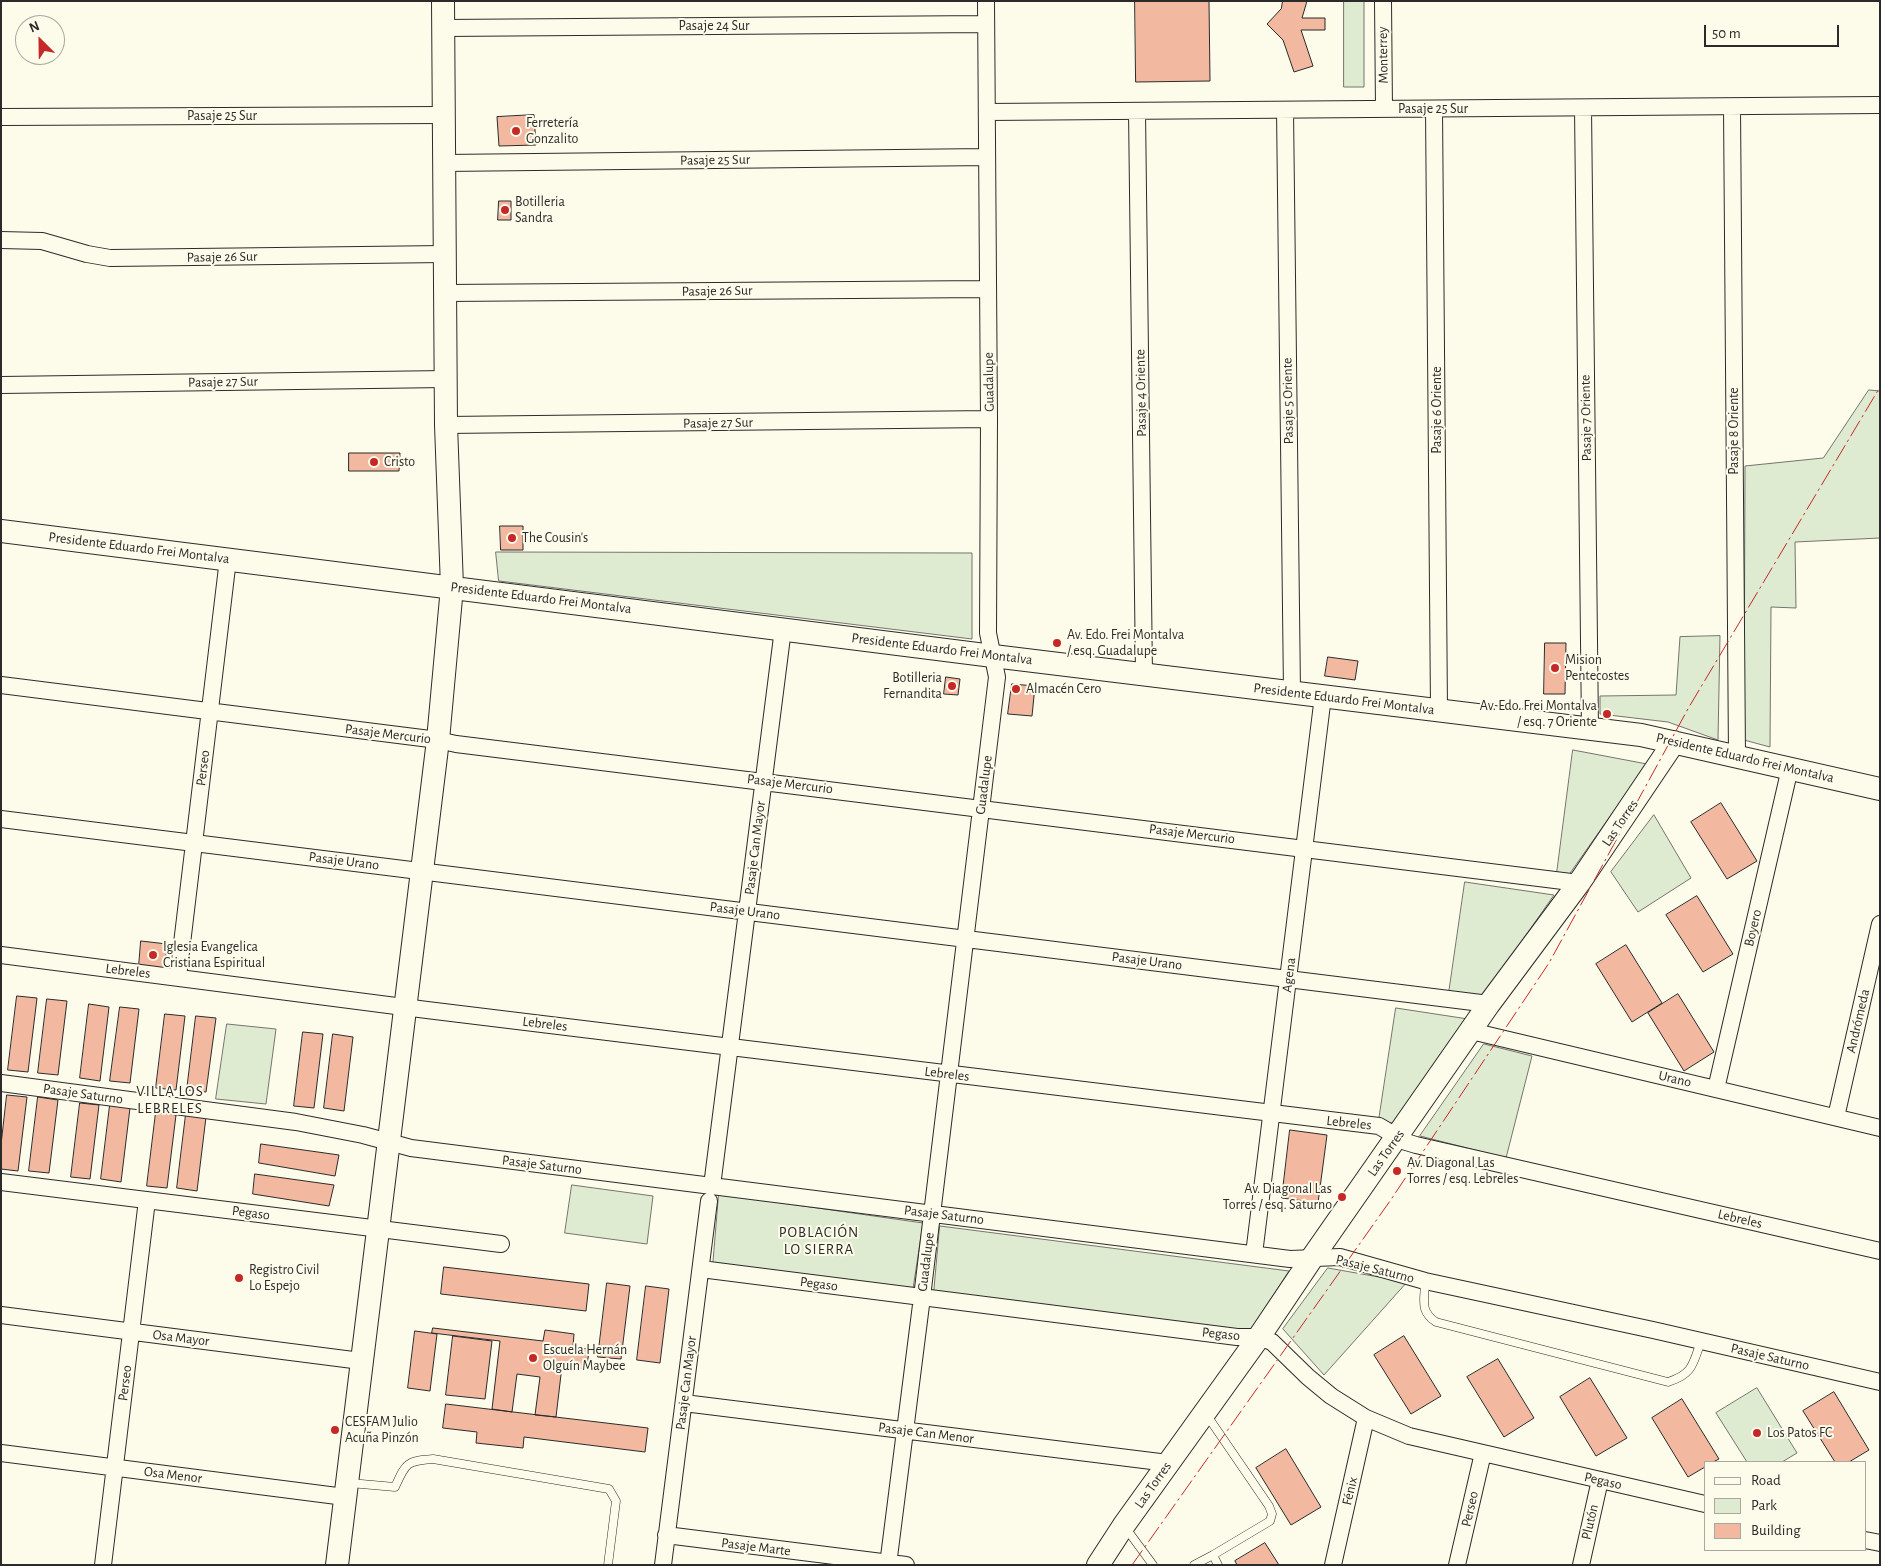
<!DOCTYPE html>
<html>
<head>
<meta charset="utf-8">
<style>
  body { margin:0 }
  #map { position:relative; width:1881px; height:1566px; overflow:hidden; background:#fdfbea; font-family:"Alegreya Sans",sans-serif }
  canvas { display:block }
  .frame { position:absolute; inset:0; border:2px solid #2b2b2b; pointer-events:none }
  .legend { position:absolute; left:1704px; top:1461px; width:162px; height:90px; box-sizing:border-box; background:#fdfbea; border:1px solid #a9a89e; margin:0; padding:6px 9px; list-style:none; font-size:15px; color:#2b2b2b }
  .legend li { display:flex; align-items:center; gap:10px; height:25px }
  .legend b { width:25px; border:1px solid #a9a89e }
  .north { position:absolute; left:15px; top:15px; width:50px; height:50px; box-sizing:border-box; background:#fdfbea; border:1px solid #a9a89e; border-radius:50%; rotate:337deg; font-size:14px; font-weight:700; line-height:20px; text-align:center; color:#2b2b2b }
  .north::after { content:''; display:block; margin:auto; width:18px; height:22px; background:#c62828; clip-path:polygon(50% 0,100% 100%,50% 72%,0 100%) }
  .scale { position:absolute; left:1704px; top:25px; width:135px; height:22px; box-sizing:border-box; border:2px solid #2b2b2b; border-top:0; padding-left:6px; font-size:15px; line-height:18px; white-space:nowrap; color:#2b2b2b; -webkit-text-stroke:4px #fdfbea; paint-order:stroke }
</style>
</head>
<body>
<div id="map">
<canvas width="1881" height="1566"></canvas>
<div class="frame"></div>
<ul class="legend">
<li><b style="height:6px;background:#fdfbea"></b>Road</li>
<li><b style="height:14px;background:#deebd1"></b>Park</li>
<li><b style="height:14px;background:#f2b8a0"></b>Building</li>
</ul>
<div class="north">N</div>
<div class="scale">50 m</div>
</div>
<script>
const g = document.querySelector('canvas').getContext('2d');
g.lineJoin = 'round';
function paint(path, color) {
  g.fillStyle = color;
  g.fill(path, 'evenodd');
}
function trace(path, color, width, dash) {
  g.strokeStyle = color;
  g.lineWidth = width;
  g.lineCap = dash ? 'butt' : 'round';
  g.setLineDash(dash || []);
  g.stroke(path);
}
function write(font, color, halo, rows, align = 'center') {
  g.font = font + ' "Alegreya Sans",sans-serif';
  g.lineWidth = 4;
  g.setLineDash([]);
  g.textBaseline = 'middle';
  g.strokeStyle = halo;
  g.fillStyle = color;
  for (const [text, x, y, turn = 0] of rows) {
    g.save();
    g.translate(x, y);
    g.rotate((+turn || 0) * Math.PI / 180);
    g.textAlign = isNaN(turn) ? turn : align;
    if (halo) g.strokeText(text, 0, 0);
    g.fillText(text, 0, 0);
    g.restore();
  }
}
const green = new Path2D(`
  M1344 1H1364V87H1344Z
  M1869 390 1880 391V538L1795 542 1796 608 1771 607 1770 747 1744 740 1745 466 1823 458Z
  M496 552 972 553V639L499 581Z
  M1720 636 1718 740 1668 722 1600 714V696L1676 695 1680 637Z
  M1573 750 1647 764 1568 876 1557 873Z
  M1654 815 1691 878 1638 912 1611 872Z
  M1465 882 1554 895 1482 998 1449 993Z
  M1396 1008 1468 1019 1396 1124 1379 1120Z
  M227 1024 276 1029 266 1104 216 1099Z
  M1484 1044 1532 1056 1506 1158 1420 1136Z
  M572 1185 653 1196 647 1244 565 1233Z
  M719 1194 923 1223 913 1289 713 1266Z
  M940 1226 1289 1271 1250 1331 934 1293Z
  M1328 1268 1407 1282 1324 1375 1283 1329Z
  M1757 1388 1797 1453 1782 1462H1747L1716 1413Z`);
paint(green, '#deebd1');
trace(green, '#74746e', 1);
const building = new Path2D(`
  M1135 1H1209L1210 81 1136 82Z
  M1283 1H1307L1302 18H1325V30H1301L1313 66 1294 72 1283 40 1267 24 1281 9Z
  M534 115 536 145 499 146 497 117Z
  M499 201H511V220H498Z
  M349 453H400L399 471H349Z
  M500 526H523V550H501Z
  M1545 643H1566L1565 694H1544Z
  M1328 657 1358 661 1355 680 1325 676Z
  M946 677 960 679 958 695 944 694Z
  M1012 684 1035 686 1032 716 1008 714Z
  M1721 803 1757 861 1727 879 1691 822Z
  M1697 896 1733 954 1703 972 1666 915Z
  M141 941 167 944 165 969 139 966Z
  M1626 945 1662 1003 1632 1022 1596 964Z
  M1678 994 1714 1052 1684 1071 1648 1013Z
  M17 996 37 998 28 1072 8 1070Z
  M47 999 67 1001 58 1075 38 1073Z
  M89 1004 109 1007 100 1081 80 1078Z
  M120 1007 139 1009 130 1083 110 1081Z
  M165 1014 185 1016 176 1090 156 1088Z
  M196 1016 216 1018 206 1092 187 1090Z
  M303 1032 323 1034 314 1108 294 1106Z
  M333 1034 353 1037 344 1111 324 1108Z
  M7 1095 27 1097 18 1171 1 1169V1145Z
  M38 1097 58 1100 49 1173 29 1171Z
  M80 1103 99 1105 90 1179 71 1177Z
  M110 1105 130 1108 121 1182 101 1179Z
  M156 1112 176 1115 167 1188 147 1186Z
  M186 1114 206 1117 197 1191 177 1188Z
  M1290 1130 1327 1135 1318 1203 1282 1198Z
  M261 1144 339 1155 335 1176 259 1163Z
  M255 1174 334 1185 329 1206 253 1194Z
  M444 1267 589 1284 586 1311 441 1294Z
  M607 1283 630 1286 621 1359 598 1357Z
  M646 1286 669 1289 660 1363 637 1360Z
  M433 1328 543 1341 545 1330 574 1334 573 1347 589 1349 587 1369 562 1366 556 1417 535 1415 540 1377 517 1374 512 1412 492 1409 500 1341 432 1333Z
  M415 1331 437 1334 430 1391 408 1388Z
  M453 1336 492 1341 485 1399 446 1395Z
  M1404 1336 1441 1396 1411 1414 1374 1355Z
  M1498 1359 1534 1418 1504 1437 1467 1377Z
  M1590 1378 1627 1438 1596 1456 1560 1397Z
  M1834 1392 1869 1450 1849 1462H1835L1803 1411Z
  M1682 1399 1719 1459 1713 1462H1705V1467L1688 1477 1652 1418Z
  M446 1404 648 1428 645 1452 524 1437 523 1448 476 1443 477 1432 443 1428Z
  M1286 1449 1321 1507 1291 1525 1256 1468Z
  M1265 1543 1279 1565H1237L1235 1561Z`);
paint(building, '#f2b8a0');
trace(building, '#2b2b2b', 1);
const lane = new Path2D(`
  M1425 1281C1425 1299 1419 1311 1436 1322L1668 1382C1693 1374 1693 1364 1701 1341
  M1206 1414 1269 1506 1272 1514 1270 1521 1213 1555 1218 1565
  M350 1483 395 1487C406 1463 406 1461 433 1459L609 1489 616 1501 608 1565
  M1125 1527 1153 1565
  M1194 1565 1213 1555`);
const street = new Path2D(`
  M1383 1 1384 109
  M443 28 986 24
  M1732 107 1737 756
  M1583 108 1590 729
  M1434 109 1439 710
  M1285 110 1292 692
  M1137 111 1144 674
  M987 112 1880 105
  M1 117 443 115
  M444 163 987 157
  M1 240 42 241 87 254 110 258 445 254
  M445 293 988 289
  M1 385 446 379
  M446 425 989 419
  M1 685 438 740 456 744 1579 883
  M1 819 1489 1004
  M1 955 427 1010 1379 1126 1406 1142 1416 1145 1880 1251
  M178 977 228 559
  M1471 1031 1880 1128
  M1 1083 296 1122 363 1135 411 1148 1290 1259 1340 1257 1425 1281 1653 1330 1880 1382
  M1716 1089 1790 768
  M1836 1117 1880 924
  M1 1182 501 1244
  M712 1186 783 629
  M1254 1254 1323 696
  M701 1269 1237 1337H1259L1272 1342 1308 1377 1331 1396 1366 1418 1409 1436 1705 1504
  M1 1315 361 1361
  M684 1403 1168 1463
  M1 1453 345 1497
  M666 1535 906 1565
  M1865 1540 1880 1543
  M103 1565 147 1200
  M663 1565 709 1201
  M888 1565 922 1297 997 677 988 633 989 419 986 1
  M1333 1565 1366 1418
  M1457 1565 1483 1453
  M1581 1565 1600 1480`);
const secondary = new Path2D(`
  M1 531 993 656 1641 735 1880 789
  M337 1565 438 740 452 587 446 425 443 1
  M1098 1565 1124 1525 1259 1337 1312 1258 1489 1004 1579 883 1674 742`);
trace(lane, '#2b2b2b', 9);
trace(street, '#2b2b2b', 18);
trace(secondary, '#2b2b2b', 24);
trace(lane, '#fdfbea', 8);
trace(street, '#fdfbea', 16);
trace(secondary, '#fdfbea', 22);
trace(new Path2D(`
  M1132 1565 1390 1201 1549 963 1689 707 1880 387`), '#c62828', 1, [18, 4, 2.5, 4]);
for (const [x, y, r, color] of [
  [516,131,5,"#c62828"],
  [505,210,5,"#c62828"],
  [374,462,5,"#c62828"],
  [512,538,5,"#c62828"],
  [1057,643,5,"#c62828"],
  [1555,668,5,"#c62828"],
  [952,686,5,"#c62828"],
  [1016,689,5,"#c62828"],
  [1607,714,5,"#c62828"],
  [153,955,5,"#c62828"],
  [1397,1171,5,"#c62828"],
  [1342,1197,5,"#c62828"],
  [239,1278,5,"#c62828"],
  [533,1358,5,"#c62828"],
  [335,1430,5,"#c62828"],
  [1757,1433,5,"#c62828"]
]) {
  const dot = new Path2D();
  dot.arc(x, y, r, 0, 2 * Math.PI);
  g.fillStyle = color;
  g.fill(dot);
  trace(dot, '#fdfbea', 2);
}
write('14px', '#2b2b2b', '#fdfbea', [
  ["Pasaje 24 Sur",714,26],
  ["Monterrey",1383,55,-91],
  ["Pasaje 25 Sur",1433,109],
  ["Pasaje 25 Sur",222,116],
  ["Pasaje 25 Sur",715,160,-1],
  ["Pasaje 26 Sur",222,257,-1],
  ["Pasaje 26 Sur",717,291,-1],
  ["Pasaje 27 Sur",223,382,-1],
  ["Guadalupe",989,382,-91],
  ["Pasaje 4 Oriente",1141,393,-91],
  ["Pasaje 5 Oriente",1288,401,-91],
  ["Pasaje 6 Oriente",1437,410,-90],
  ["Pasaje 7 Oriente",1586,418,-91],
  ["Pasaje 27 Sur",718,423,-1],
  ["Pasaje 8 Oriente",1734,431,-90],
  ["Presidente Eduardo Frei Montalva",139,548,7],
  ["Presidente Eduardo Frei Montalva",541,598,7],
  ["Presidente Eduardo Frei Montalva",942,649,7],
  ["Presidente Eduardo Frei Montalva",1344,699,7],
  ["Pasaje Mercurio",388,734,7],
  ["Presidente Eduardo Frei Montalva",1745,758,13],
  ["Perseo",203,768,-83],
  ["Pasaje Mercurio",790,784,7],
  ["Guadalupe",984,785,-83],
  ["Las Torres",1620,823,-56],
  ["Pasaje Mercurio",1192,834,7],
  ["Pasaje Can Mayor",755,848,-83],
  ["Pasaje Urano",344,861,7],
  ["Pasaje Urano",745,911,7],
  ["Boyero",1753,928,-77],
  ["Pasaje Urano",1147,961,7],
  ["Lebreles",128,971,7],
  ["Agena",1289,975,-83],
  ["Andrómeda",1858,1021,-77],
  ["Lebreles",545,1024,7],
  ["Lebreles",947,1074,7],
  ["Urano",1675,1079,13],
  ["Pasaje Saturno",83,1094,8],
  ["Lebreles",1349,1123,6],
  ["Las Torres",1386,1153,-55],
  ["Pasaje Saturno",542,1165,7],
  ["Pegaso",251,1213,7],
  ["Pasaje Saturno",944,1215,7],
  ["Lebreles",1740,1219,13],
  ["Guadalupe",926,1262,-83],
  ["Pasaje Saturno",1375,1269,14],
  ["Pegaso",819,1284,7],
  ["Pegaso",1221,1334,6],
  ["Osa Mayor",181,1338,7],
  ["Pasaje Saturno",1770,1357,13],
  ["Perseo",125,1383,-83],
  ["Pasaje Can Mayor",686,1383,-83],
  ["Pasaje Can Menor",926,1433,7],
  ["Osa Menor",173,1475,7],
  ["Pegaso",1603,1481,13],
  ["Las Torres",1153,1485,-55],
  ["Fénix",1350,1491,-77],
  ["Perseo",1470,1509,-77],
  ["Plutón",1590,1522,-77],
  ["Pasaje Marte",756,1547,7]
]);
write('14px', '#2b2b2b', '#fdfbea', [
  ["Ferretería",526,123],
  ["Gonzalito",526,139],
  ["Botilleria",515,202],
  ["Sandra",515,218],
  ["Cristo",384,462],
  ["The Cousin's",522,538],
  ["Av. Edo. Frei Montalva",1067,635],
  ["/ esq. Guadalupe",1067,651],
  ["Mision",1565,660],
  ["Pentecostes",1565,676],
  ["Botilleria",942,678,"right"],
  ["Fernandita",942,694,"right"],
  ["Almacén Cero",1026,689],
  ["Av. Edo. Frei Montalva",1597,706,"right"],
  ["/ esq. 7 Oriente",1597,722,"right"],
  ["Iglesia Evangelica",163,947],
  ["Cristiana Espiritual",163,963],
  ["Av. Diagonal Las",1407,1163],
  ["Torres / esq. Lebreles",1407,1179],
  ["Av. Diagonal Las",1332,1189,"right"],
  ["Torres / esq. Saturno",1332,1205,"right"],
  ["Registro Civil",249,1270],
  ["Lo Espejo",249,1286],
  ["Escuela Hernán",543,1350],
  ["Olguín Maybee",543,1366],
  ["CESFAM Julio",345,1422],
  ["Acuña Pinzón",345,1438],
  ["Los Patos FC",1767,1433]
], 'left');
g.letterSpacing = '1px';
write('15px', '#2b2b2b', '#fdfbea', [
  ["VILLA LOS",170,1091],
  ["LEBRELES",170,1108],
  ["POBLACIÓN",819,1232],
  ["LO SIERRA",819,1249]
]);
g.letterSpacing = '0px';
</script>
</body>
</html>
